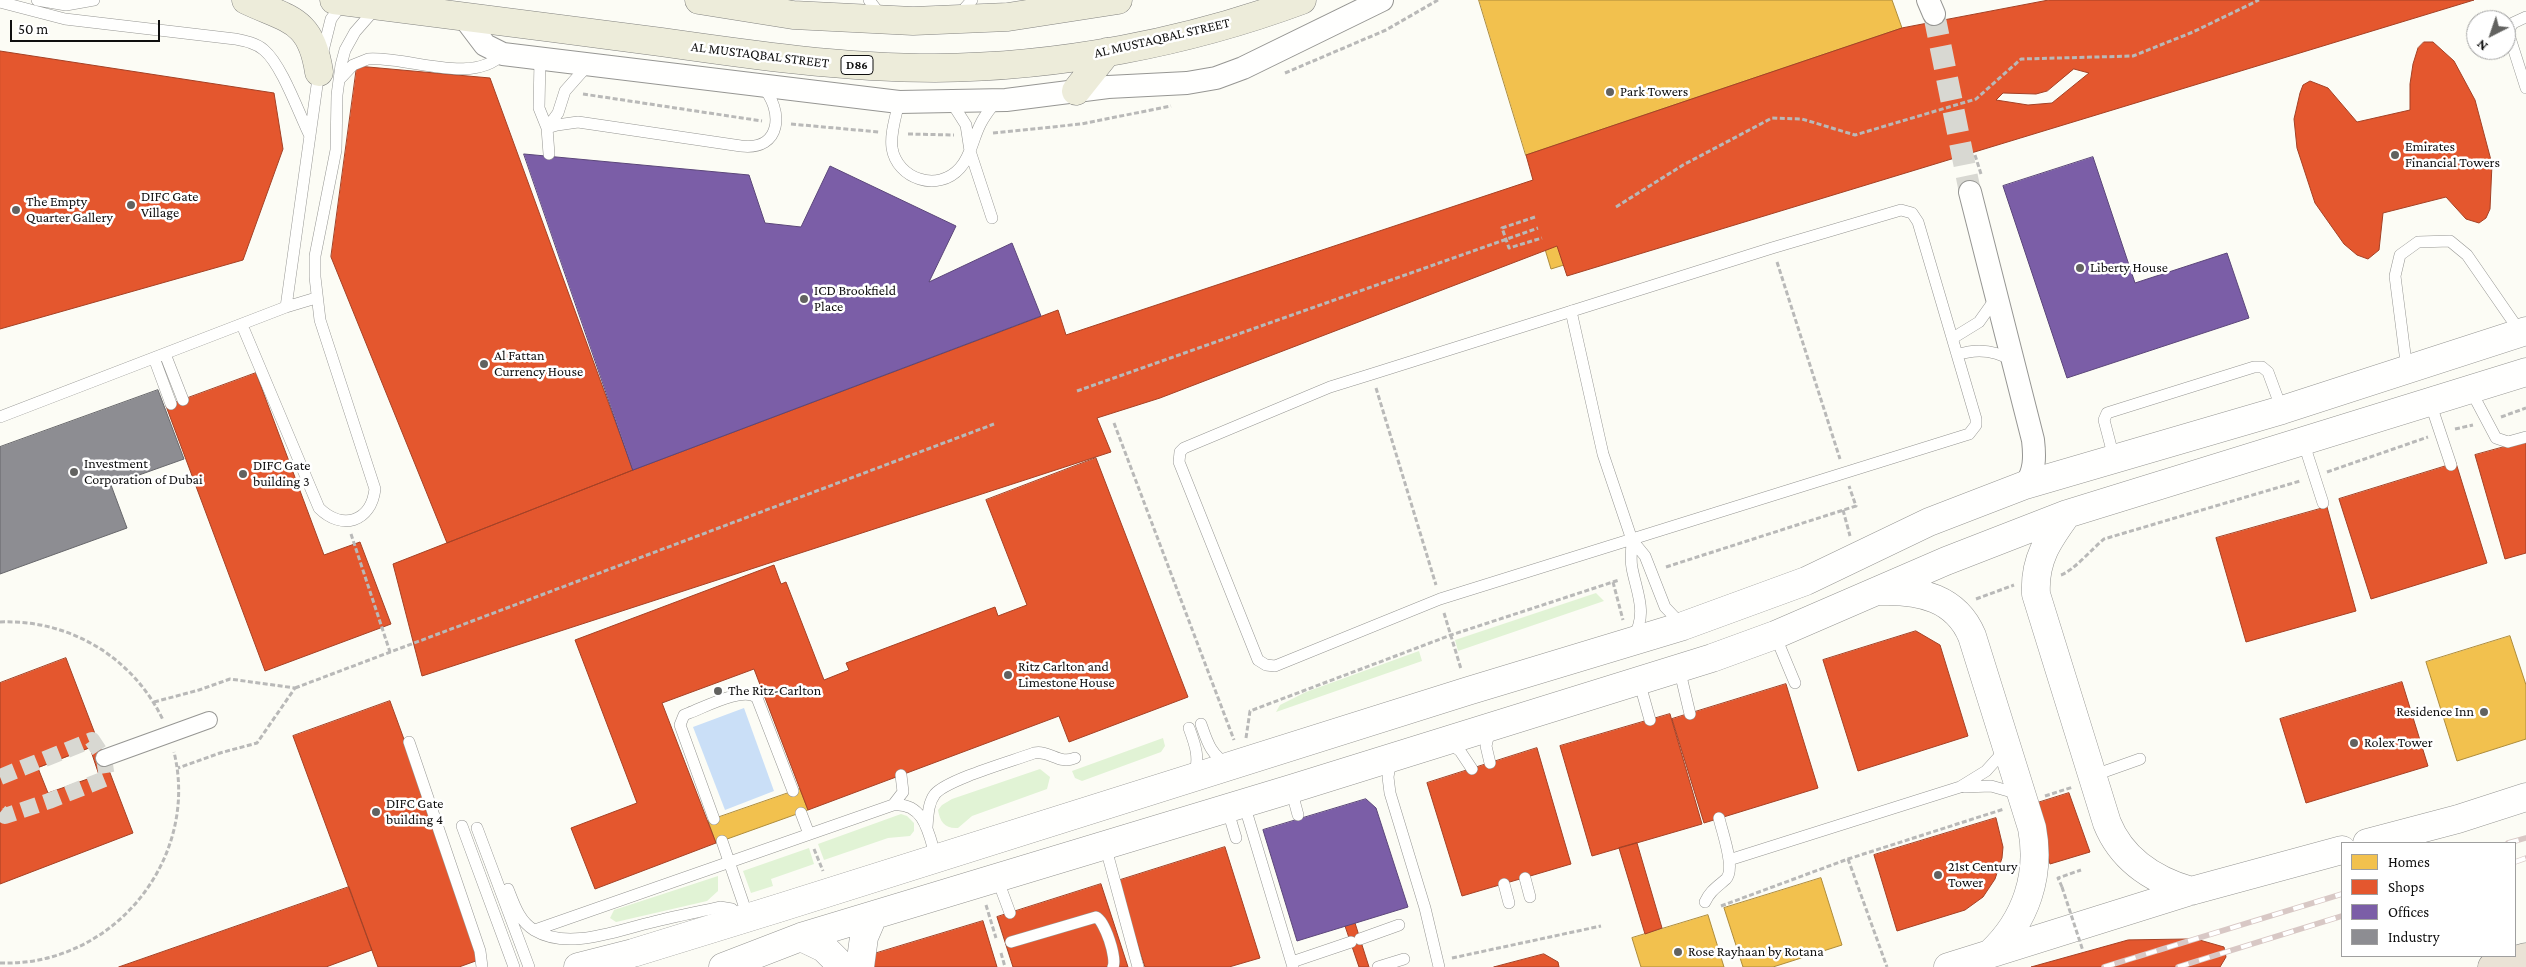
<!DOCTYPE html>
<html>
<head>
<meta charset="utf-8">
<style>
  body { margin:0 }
  #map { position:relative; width:2526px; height:967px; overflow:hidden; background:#fcfcf5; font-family:"Crimson Pro",serif }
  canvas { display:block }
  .legend { position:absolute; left:2341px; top:842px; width:175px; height:115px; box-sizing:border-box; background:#fff; border:1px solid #9f9f9f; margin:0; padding:6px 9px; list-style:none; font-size:15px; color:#0f0f0f }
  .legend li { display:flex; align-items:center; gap:10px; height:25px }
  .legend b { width:25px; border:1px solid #9f9f9f }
  .north { position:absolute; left:2466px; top:10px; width:50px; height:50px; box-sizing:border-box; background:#fff; border:1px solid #9f9f9f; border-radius:50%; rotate:221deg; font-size:14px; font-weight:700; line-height:20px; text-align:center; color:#0f0f0f }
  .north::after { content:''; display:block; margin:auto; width:18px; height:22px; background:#626260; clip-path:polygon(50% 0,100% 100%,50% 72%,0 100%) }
  .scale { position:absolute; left:10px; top:20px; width:150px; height:22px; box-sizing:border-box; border:2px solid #0f0f0f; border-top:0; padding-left:6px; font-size:15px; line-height:18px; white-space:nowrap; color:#0f0f0f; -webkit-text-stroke:4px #fff; paint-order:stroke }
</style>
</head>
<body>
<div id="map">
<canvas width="2526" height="967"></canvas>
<ul class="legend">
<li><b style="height:14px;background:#f2c14e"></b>Homes</li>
<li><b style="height:14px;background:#e4572e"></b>Shops</li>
<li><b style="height:14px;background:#7b5ea7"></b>Offices</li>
<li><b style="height:14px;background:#8d8d92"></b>Industry</li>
</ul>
<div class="north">N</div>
<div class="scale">50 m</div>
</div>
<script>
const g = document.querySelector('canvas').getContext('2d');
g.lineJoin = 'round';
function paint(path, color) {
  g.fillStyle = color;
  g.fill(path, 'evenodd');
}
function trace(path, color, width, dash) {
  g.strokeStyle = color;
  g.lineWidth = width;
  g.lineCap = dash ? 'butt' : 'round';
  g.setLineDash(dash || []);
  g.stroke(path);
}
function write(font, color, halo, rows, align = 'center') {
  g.font = font + ' "Crimson Pro",serif';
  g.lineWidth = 5;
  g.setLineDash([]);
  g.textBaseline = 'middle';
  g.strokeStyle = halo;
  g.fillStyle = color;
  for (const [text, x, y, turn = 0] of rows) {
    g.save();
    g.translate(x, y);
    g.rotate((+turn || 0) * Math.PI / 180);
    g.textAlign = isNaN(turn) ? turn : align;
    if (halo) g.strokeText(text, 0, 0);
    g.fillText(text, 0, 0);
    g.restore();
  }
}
paint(new Path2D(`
  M1596 593 1604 601 1458 651 1455 640Z
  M1419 651 1422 661 1276 712 1280 705 1306 692Z
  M1163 738 1165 746 1161 752 1082 781 1075 778 1072 771Z
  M1040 769 1050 777 1047 789 972 816 958 828C945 829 940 822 938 810L942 805 952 799Z
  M901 814 907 816 914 823V831L910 836 888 838 824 860 818 844Z
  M809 848 814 864 771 879 773 886 751 893 743 871Z
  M718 876V891L707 901 616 922 610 918 614 910Z`), '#e1f3d5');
paint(new Path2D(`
  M744 708 774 791 725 810 693 727Z`), '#cadff7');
const homes = new Path2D(`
  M1479 0H1892L1902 28 1526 155Z
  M2157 0H2192L2184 14Z
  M1788 138 1829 140H1840L1828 149 1793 150 1782 155 1761 171 1748 167Z
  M1605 170 1628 245 1551 269 1528 193Z
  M1738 175 1753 179 1701 218 1689 220 1637 215 1647 206 1690 205 1705 202Z
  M1477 218 1496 269 1326 321 1178 382 1092 413 1071 361 1262 287Z
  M1056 355 1085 429 1010 458 981 384Z
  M2510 636 2526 685V739L2457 761 2426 662Z
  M800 789 808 810 716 843 708 821Z
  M1821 878 1842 945 1773 967H1743L1724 908Z
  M1708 915 1724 967H1641L1632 938Z`);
paint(homes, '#f2c14e');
trace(homes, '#ae8c3b', 1);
const shops = new Path2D(`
  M2049 0H2474L1567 276 1557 246 1160 398 1097 418 1111 452 422 676 393 564 633 470 1058 310 1066 335 1533 180 1526 155 1902 28Z
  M2424 42H2433L2454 61 2475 100 2492 164 2490 209 2486 218 2479 223 2466 219 2446 197 2383 213 2379 250 2368 259 2357 255 2344 244 2315 203 2297 148 2294 119 2300 93 2303 85 2310 81 2328 88 2357 122 2410 110V84L2413 64 2418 48Z
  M0 51 274 93 283 149 243 260 0 329Z
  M357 66 490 78 633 470 447 543 331 257Z
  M2074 69 2089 73 2052 103 2028 105 1996 100 2003 93 2036 94 2047 91Z
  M256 373 324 555 360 542 391 624 265 671 166 406Z
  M2526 441V553L2505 559 2475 455Z
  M1096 458 1188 697 1069 742 1059 716 808 810 754 669 662 703 716 843 595 889 571 828 637 803 575 640 774 565 781 584 786 582 824 680 849 670 846 663 995 607 998 616 1027 605 986 500Z
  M2456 463 2487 563 2371 599 2339 499Z
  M2327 507 2356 611 2246 642 2216 538Z
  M1916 631 1940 645 1968 736 1858 771 1823 660Z
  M66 658 133 833 0 884V683Z
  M2402 682 2428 766 2306 803 2280 719Z
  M1786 684 1818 788 1704 823 1672 719Z
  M390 701 484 958 459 967H378L293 736Z
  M1670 714 1702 824 1592 856 1560 746Z
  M90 748 99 775 48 793 38 768Z
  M1537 748 1571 864 1462 896 1427 783Z
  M2069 793 2090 852 2050 864 2034 804Z
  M1996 818 2003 847 2002 858 1995 879 1983 897 1965 910 1897 931 1874 855Z
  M1637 843 1662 928 1645 934 1619 848Z
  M1225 847 1260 958 1229 967H1145L1117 881Z
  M1101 884 1128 967H1013L997 917Z
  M349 887 372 950 326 967H119Z
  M983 921 997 967H871L867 956Z
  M1355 923 1369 967H1359L1345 926Z
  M2196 939 2224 947 2226 957 2220 967H2031L2128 940Z
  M1544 954 1558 962 1559 967H1494Z`);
paint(shops, '#e4572e');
trace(shops, '#a44125', 1);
const offices = new Path2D(`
  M524 154 749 175 765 223 801 227 830 166 956 226 929 282 1012 243 1041 316 633 470Z
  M2093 157 2135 283 2227 253 2249 318 2067 378 2003 186Z
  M1366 799 1376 808 1408 907 1297 941 1263 830Z`);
paint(offices, '#7b5ea7');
trace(offices, '#5b4679', 1);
const industry = new Path2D(`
  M158 390 184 459 111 485 127 528 0 574V447Z`);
paint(industry, '#8d8d92');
trace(industry, '#67676b', 1);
trace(new Path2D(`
  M0 777 92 740 104 758 107 778 49 801 5 816 0 812`), '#d8d8d2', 16, [16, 8]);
trace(new Path2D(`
  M1934 14 1970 192`), '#d8d8d2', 22, [22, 11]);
const service = new Path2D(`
  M37 0 66 5 94 0
  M869 0 882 17
  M0 2 65 19 235 39C245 41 256 43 264 50 282 65 299 114 310 136
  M958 16 972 0
  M2526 17 2513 23 2510 28V38L2526 88
  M322 55 331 19 343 3
  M540 59 539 108 547 128 549 154
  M339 80 353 65 368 59C409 56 471 86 503 54
  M899 102C896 116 890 133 892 148 897 179 938 193 960 168 971 156 973 138 981 123 985 115 991 108 996 101
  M952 103 966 125 970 151 992 218
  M547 128 557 125 578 122 741 146C782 151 784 110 762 86
  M547 128 558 113 565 91 588 65
  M1901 210 1912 213 1918 222 1976 419V425L1969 434 1440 599 1275 666 1266 665 1258 660 1179 462 1180 452 1184 448 1330 387 1372 374 1772 248Z
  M286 307 319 71
  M1571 311 1603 454 1632 540 1645 556 1665 607 1682 625
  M242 325 319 508C342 531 371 522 375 489L320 320 315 277V256L336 150 337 95 341 65 345 50 355 32 376 8
  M1953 338 1979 322 1996 298
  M165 354 183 400
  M1957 355C1977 348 1995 350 2013 361
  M154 358 171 404
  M2407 370 2395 276 2400 255 2418 242 2450 241 2467 255 2521 333
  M2470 389 2496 438 2508 442 2526 437
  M2430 402 2451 465
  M0 417 286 307 316 298
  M2303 441 2323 503
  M2114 458 2104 420 2107 413 2254 367H2262L2268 372 2282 410
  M1632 540C1632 549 1630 559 1632 568 1637 594 1648 613 1633 638
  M1775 635 1795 683
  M1679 668 1690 714
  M1639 681 1650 720
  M1201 724C1207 741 1211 756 1228 764
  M1189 728C1195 744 1201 760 1193 777
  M1490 729 1486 746 1490 763
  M409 742 480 951 482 967
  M1448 742 1460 751 1472 769
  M1391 759 1388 777 1390 793 1425 908 1439 967
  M2092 776 2140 759
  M1964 787 1991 786 2019 794
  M1291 789 1298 815
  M1244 804 1293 967
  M893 805 903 792 901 775
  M1227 808 1236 838
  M801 813 809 834
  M714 819 680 725 684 715 689 713C705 707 744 686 757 698L793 791
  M462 826 514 967
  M927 827C928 816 928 803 935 794 948 779 1013 761 1034 753 1050 750 1059 765 1075 758
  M477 828 529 967
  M722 841 748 917
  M1105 845 1138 967
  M1729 860 1960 787 1986 771 2005 750
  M997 878 1010 913
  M1525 878 1530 897
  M1504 884 1509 903
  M508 889C514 904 519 921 534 930 569 951 617 930 653 922 675 916 698 912 720 907L732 909 738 920
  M1705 902C1710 891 1717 887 1726 879 1736 869 1722 832 1719 818
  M535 930 893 805C925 802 929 835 936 858
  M1360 939 1399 925
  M1011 942 1096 917C1105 921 1117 958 1113 967
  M1292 962 1351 942
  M1378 967 1404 959`);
const pedestrian = new Path2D(`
  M104 758 209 720`);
const minor = new Path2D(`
  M1928 0 1934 14
  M463 16 485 45 503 54 899 102 1006 100 1108 87 1187 83 1216 78 1243 68 1382 0
  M1970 192 2033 440C2035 457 2035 472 2025 485`);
const tertiary = new Path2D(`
  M2067 514C2048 540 2034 560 2036 594L2107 823C2122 860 2153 880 2191 891
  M1882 591C1920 590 1956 598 1972 636L2032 828C2041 875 2026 920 1991 953
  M2367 843 2458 819 2526 797
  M801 937 824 948 843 967
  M578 967 633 953 779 908 1468 691 1683 626 1806 581 1929 522 2025 485 2282 410 2526 331
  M723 967 801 937 1291 789 1712 658 1775 635 1946 561 2067 514 2526 372
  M860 967 864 937 873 916
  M1948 967 2191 891 2342 850`);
const primary = new Path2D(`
  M246 0C288 20 311 18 319 72
  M334 0C443 13 552 28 661 42 752 55 843 68 935 68 1059 67 1186 43 1302 0
  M699 0 793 15 913 21 1008 17 1118 0
  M1076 91 1107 52`);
const motorway = new Path2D(`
  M2492 967 2526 957`);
trace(service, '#969693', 12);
trace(pedestrian, '#969693', 18);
trace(minor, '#969693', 24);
trace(tertiary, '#969693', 29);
trace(primary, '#838380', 29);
trace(motorway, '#838380', 29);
trace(new Path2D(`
  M1285 73 1386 30 1438 0
  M583 94 762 121
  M791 124 879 132
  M993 133 1081 124 1171 106
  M908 134 954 135
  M1975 155 1981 174
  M1616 207 1683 165 1772 118 1802 119 1855 135 1976 99 2021 59 2133 56 2193 32 2259 0
  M1535 217 1502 228 1509 248 1542 238
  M1777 262 1840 459
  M1376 388 1436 585
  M1077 391 1538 228
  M2501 417 2526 408
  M1114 423 1234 740
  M2455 429 2473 425
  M2327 472 2428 437
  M1843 510 1850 536
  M351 534 390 652
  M1666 567 1856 506 1849 486
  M2061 575C2073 571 2092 549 2104 539L2300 481
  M1613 582 1623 620
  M1976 599 2014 585
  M1444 613 1461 669
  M0 622C69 619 133 657 163 720
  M295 688 994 424
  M154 702 199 690 230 679 295 688 257 743 220 753 178 768
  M1246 738 1250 711 1451 635 1619 580
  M2045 796 2073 787
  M814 849 823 871
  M1848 859 1887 967
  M2062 887 2058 878 2081 870
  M986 905 996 938
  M1721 906 1848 859 2004 809
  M1001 953 1005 967
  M1452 958 1601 926
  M0 963C114 967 200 858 174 752`), '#b9b9b8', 3, [5, 2.5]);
trace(service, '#fffffe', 11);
trace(pedestrian, '#fffffe', 16);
trace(minor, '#fffffe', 22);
trace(tertiary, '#fffffe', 28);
trace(primary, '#edecda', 28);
trace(motorway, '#eae3d6', 28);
const rail = new Path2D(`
  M2508 843 2526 838
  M2515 862 2526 858
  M2104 967 2342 894
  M2178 967 2342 916`);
trace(rail, '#d8c8c5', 5.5);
trace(rail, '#fff', 4, [11]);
trace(new Path2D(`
  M2062 887 2083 951`), '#b9b9b8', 3, [5, 2.5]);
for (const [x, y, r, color] of [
  [1610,92,5,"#626260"],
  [2395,155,5,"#626260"],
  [131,205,5,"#626260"],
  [16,210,5,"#626260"],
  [2080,268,5,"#626260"],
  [804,299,5,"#626260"],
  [484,364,5,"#626260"],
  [74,472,5,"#626260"],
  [243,474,5,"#626260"],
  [1008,675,5,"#626260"],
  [718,691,5,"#626260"],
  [2484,712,5,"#626260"],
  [2354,743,5,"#626260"],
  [376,812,5,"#626260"],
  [1938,875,5,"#626260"],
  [1678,952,5,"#626260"]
]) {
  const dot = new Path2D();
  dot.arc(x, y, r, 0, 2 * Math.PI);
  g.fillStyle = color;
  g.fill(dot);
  trace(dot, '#fff', 2);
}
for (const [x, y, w] of [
  [857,65,32]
]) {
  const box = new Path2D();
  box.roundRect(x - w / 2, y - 9.5, w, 19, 4);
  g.fillStyle = '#fff';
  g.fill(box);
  trace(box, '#0f0f0f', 1);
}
write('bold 12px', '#0f0f0f', null, [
  ["D86",857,65]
]);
write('14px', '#0f0f0f', '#fff', [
  ["AL MUSTAQBAL STREET",1162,38,-13],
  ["AL MUSTAQBAL STREET",760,55,7]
]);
write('14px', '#0f0f0f', '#fff', [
  ["Park Towers",1620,92],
  ["Emirates",2405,147],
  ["Financial Towers",2405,163],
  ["DIFC Gate",141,197],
  ["Village",141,213],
  ["The Empty",26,202],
  ["Quarter Gallery",26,218],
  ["Liberty House",2090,268],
  ["ICD Brookfield",814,291],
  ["Place",814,307],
  ["Al Fattan",494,356],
  ["Currency House",494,372],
  ["Investment",84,464],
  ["Corporation of Dubai",84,480],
  ["DIFC Gate",253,466],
  ["building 3",253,482],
  ["Ritz Carlton and",1018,667],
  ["Limestone House",1018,683],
  ["The Ritz-Carlton",728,691],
  ["Residence Inn",2474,712,"right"],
  ["Rolex Tower",2364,743],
  ["DIFC Gate",386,804],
  ["building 4",386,820],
  ["21st Century",1948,867],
  ["Tower",1948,883],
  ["Rose Rayhaan by Rotana",1688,952]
], 'left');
</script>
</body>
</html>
